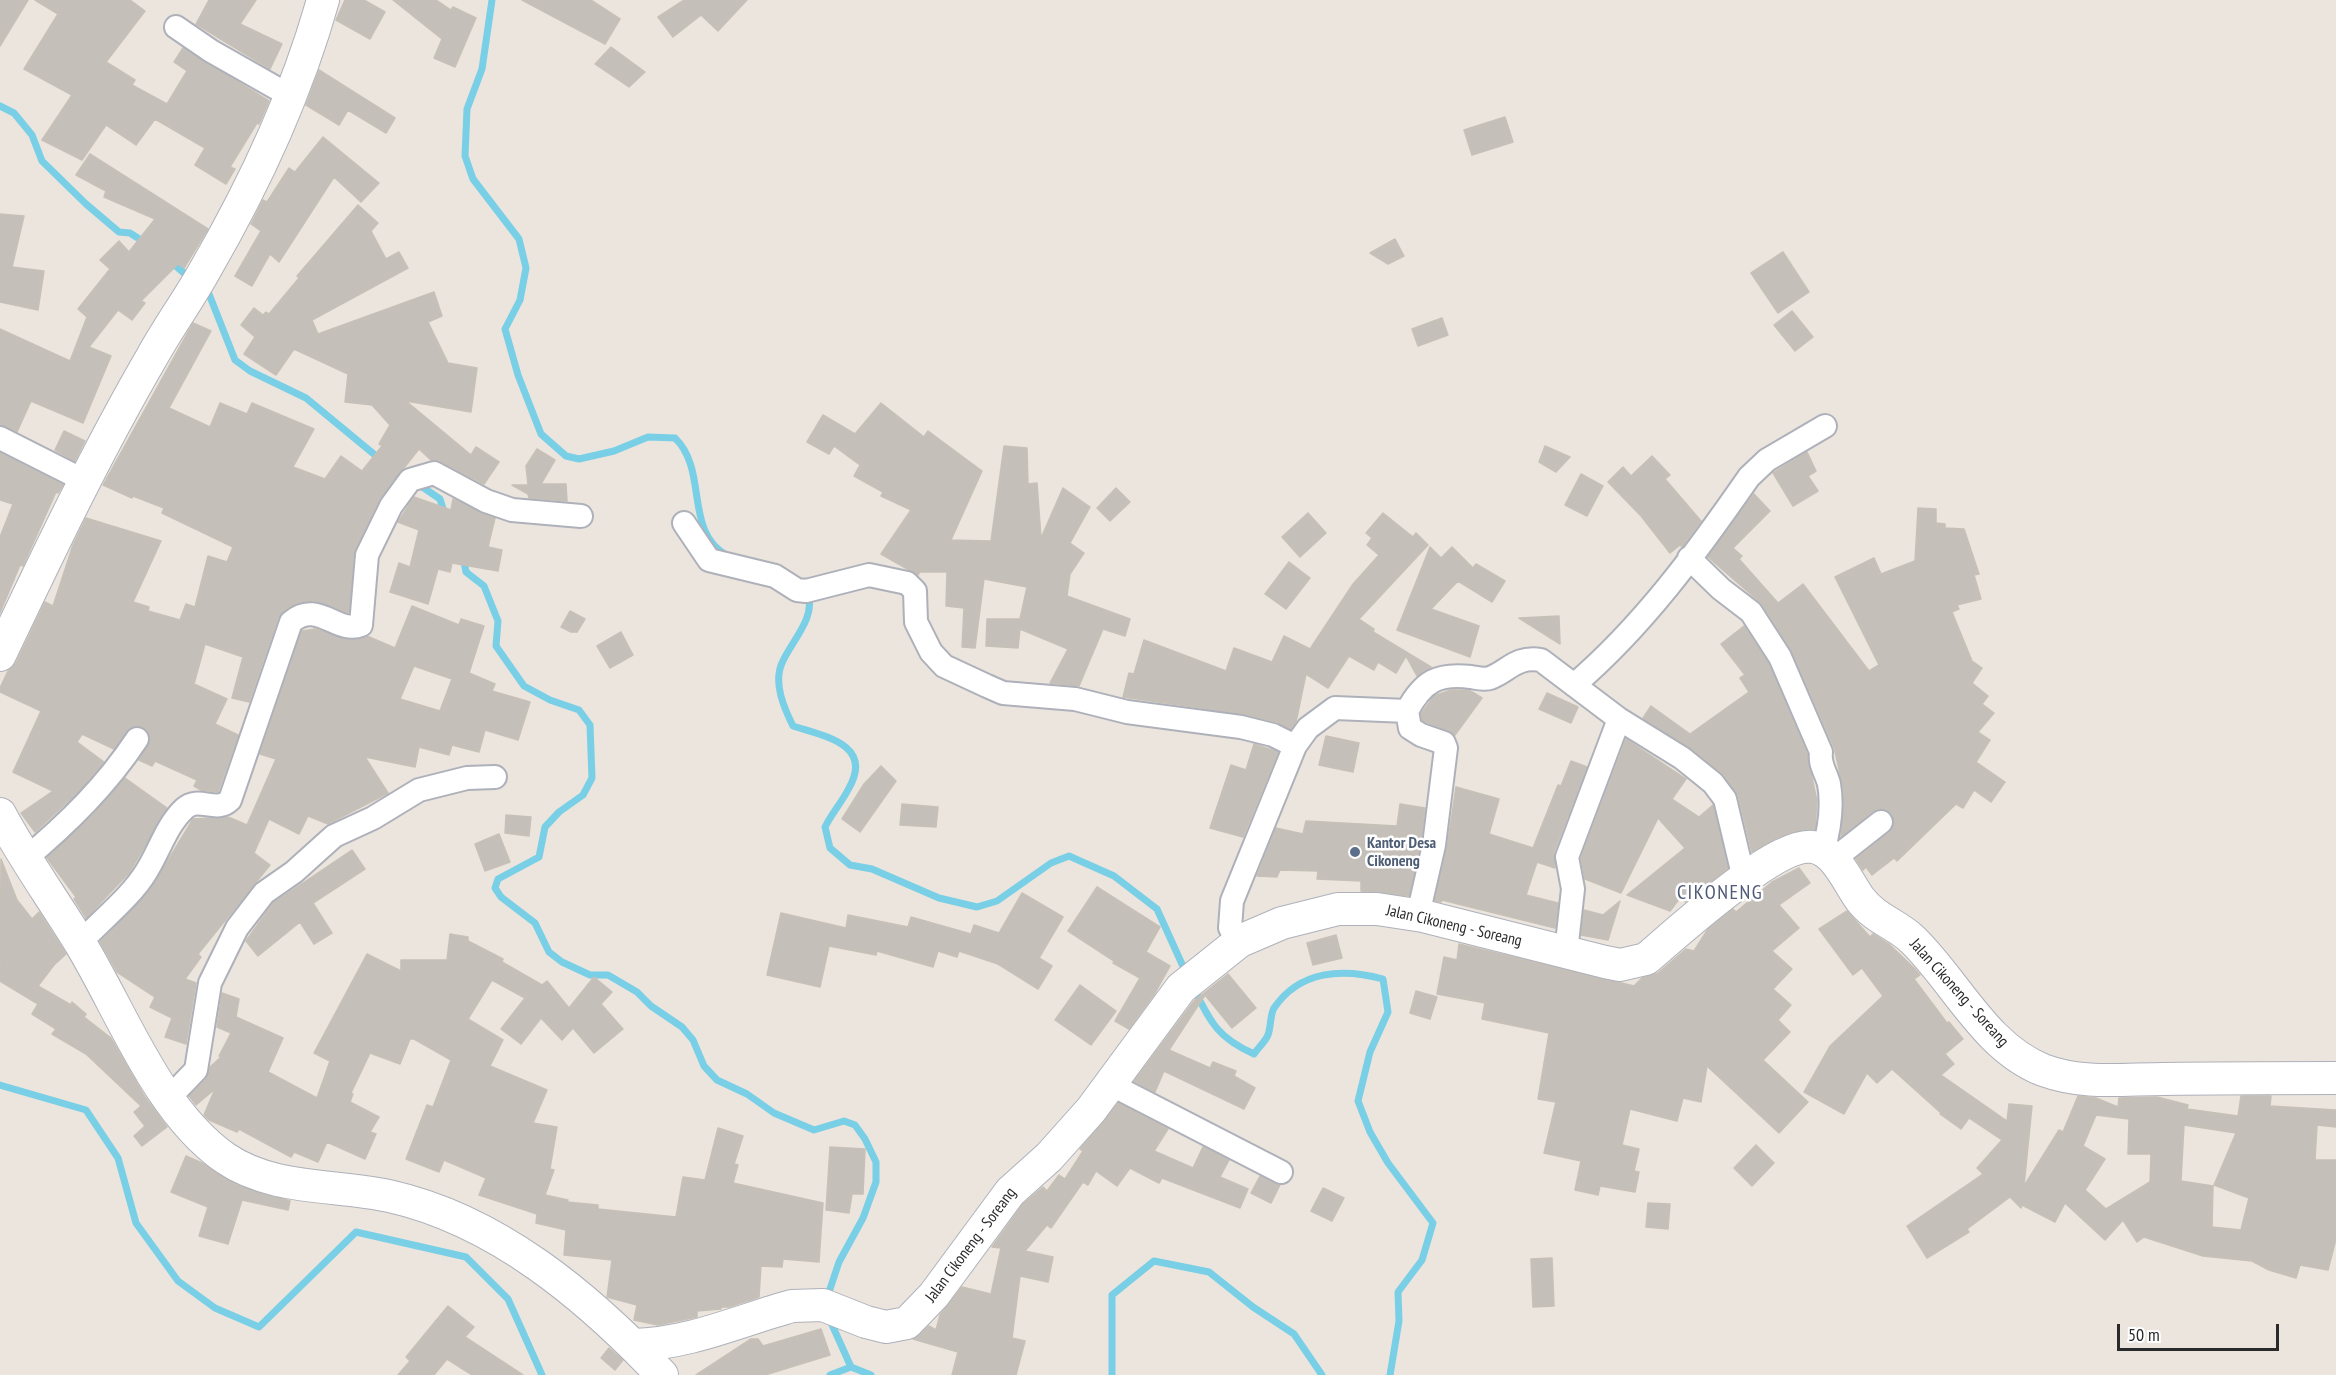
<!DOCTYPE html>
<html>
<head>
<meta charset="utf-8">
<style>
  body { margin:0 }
  #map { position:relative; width:2336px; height:1375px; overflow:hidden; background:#ebe5de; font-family:"PT Sans Narrow",sans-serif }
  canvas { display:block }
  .scale { position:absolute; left:2117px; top:1324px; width:162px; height:27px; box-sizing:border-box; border:3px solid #2a2a2a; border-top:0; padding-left:8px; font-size:18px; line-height:21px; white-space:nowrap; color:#2a2a2a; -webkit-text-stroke:4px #fff; paint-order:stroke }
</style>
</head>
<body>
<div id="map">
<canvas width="2336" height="1375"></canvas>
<div class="scale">50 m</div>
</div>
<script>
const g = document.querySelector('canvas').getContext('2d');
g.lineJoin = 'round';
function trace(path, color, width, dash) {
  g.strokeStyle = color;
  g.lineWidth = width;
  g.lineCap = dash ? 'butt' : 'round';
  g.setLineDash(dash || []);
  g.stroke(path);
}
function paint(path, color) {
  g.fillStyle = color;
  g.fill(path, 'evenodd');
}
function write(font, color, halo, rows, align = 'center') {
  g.font = font + ' "PT Sans Narrow",sans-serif';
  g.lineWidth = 5;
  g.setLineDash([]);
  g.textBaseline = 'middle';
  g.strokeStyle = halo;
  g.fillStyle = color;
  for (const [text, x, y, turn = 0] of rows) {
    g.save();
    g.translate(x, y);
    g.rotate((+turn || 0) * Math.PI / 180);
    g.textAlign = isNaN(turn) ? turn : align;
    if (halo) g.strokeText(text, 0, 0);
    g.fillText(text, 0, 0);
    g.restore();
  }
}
trace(new Path2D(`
  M492 0 482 69 467 109 465 156 473 179 519 239 526 268 520 300 505 329 518 375 541 434 566 456 579 459 614 451 648 437 675 438C709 471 683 532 728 556
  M0 106 14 113 32 135 42 161 86 204 119 232 130 233 147 244
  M170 261 191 279
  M202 288 209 294 235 360 250 371 306 398 381 460
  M418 484 440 499 445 515
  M463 557 466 572 484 586 498 621 496 646 524 686 550 700 579 710 590 725 592 778 583 795 559 812 545 827 539 857 498 879 495 888 501 897 535 923 549 952 562 962 590 975H608L637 992 651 1006 682 1027 693 1040 704 1066 717 1080 747 1094 774 1113 814 1130 844 1121 855 1125 865 1139 876 1162V1182L863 1218 839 1262 827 1298
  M808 595C816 618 790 643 782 663 773 683 784 708 793 726 823 736 874 744 849 788 842 802 832 813 825 827L830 848 850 865 872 869 939 898 977 907 997 901 1051 863 1069 856 1114 876 1157 909 1186 973
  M1194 989C1211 1023 1218 1038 1254 1054 1258 1048 1265 1042 1268 1035 1271 1027 1270 1015 1274 1008 1300 970 1343 968 1383 979L1388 1012 1370 1052 1358 1101 1370 1132 1388 1163 1433 1223 1422 1260 1398 1292 1399 1321 1390 1375
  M0 1085 86 1110 118 1158 136 1223 178 1281 215 1308 259 1327 356 1232 466 1257 508 1299 542 1375
  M829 1318 851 1367
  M830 1375 851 1367 871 1375
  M1112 1375V1295L1154 1261 1209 1272 1253 1307 1294 1334 1322 1375`), '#78cfe6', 7);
const building = new Path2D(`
  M0 0H28L0 46Z
  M35 0H130L145 11 106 62 135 80 132 85 167 104 187 71 174 62 183 48 269 101 259 124 257 123 230 167 235 169 226 184 195 165 205 148 155 119 136 145 106 125 82 160 42 140 72 95 24 69 58 14Z
  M209 0H256L240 24 282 44 270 69 196 24Z
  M345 0H364L385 12 370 39 336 20Z
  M393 0H436L451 10 453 7 476 18 455 67 434 58 442 39Z
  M522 0H591L620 19 605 44Z
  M684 0H747L718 31 701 15 673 37 658 17Z
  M611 47 645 72 629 87 595 64Z
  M319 70 395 118 386 133 348 110 339 125 306 105Z
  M1505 117 1513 142 1472 155 1464 130Z
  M323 137 379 183 361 202 334 177 279 262 270 254 252 286 235 276 261 231 251 224 263 200 267 202 289 168 295 172Z
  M90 154 208 229 184 268 178 264 141 301 145 303 132 320 118 310 89 347 111 356 83 423 31 401 17 432 0 425V329L70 361 87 317 78 309 110 269 100 260 119 241 129 252 155 219 104 197 106 191 76 175Z
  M358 205 378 223 371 231 386 259 399 252 408 268 312 320 318 334 434 292 442 316 428 322 448 363 477 368 471 412 406 401 471 455 476 447 499 462 484 484 440 461 431 460 419 449 380 498 355 549 349 613 312 601 298 603 283 611 278 618 249 702 232 698 243 657 205 644 194 684 227 699 215 724 238 735 218 792 201 790 194 786 197 780 155 761 152 766 139 760 150 741 144 728 131 727 114 749 82 734 77 742 104 762 76 794 35 832 21 813 53 791 13 772 41 711 0 692V688L8 671 16 663 45 602 53 606 73 545 86 518 161 541 133 602 149 607 148 611 180 620 186 604 195 607 208 556 227 562 233 547 162 513 164 508 133 496 132 498 103 485 193 323 211 331 169 408 210 427 220 403 247 414 252 403 314 429 293 467 325 479 341 456 362 471 382 446 379 444 390 425 372 405 345 402 348 374 294 349 276 375 244 354 255 337 241 325 254 308 263 315 266 312 269 314 299 278 297 276Z
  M0 214 24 216 12 267 44 271 38 310 0 302Z
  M1395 239 1404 256 1388 264 1370 253Z
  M1783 252 1809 292 1778 313 1751 273Z
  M1792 311 1813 337 1795 351 1774 325Z
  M1442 318 1448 335 1418 346 1412 329Z
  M881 403 924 437 928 431 982 471 951 540 991 541 1004 446 1027 448 1028 484 1037 483 1041 538 1063 488 1090 507 1070 543 1084 553 1070 574 1067 596 1130 619 1125 636 1103 629 1079 686 1050 683 1068 649 1020 629 1018 648 986 646 987 619H1020L1027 587 984 579 975 648 962 647 964 608 946 606 947 572H920L918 575 881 554 911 510 881 496 883 492 854 476 860 465 834 446 829 454 807 442 823 415 855 434Z
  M64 431 85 441 75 461 55 450Z
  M1545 446 1570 457 1556 472 1539 462Z
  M537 449 555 460 541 484H566L567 501 529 498 528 494 512 485H528L526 466Z
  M1807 452 1816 471 1808 476 1818 491 1793 506 1773 473Z
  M0 453 63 485 58 493 56 492 23 566 20 565 0 613V537L13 504 0 500Z
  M1652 456 1670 475 1665 479 1701 521 1682 547 1680 545 1670 553 1641 516 1608 482 1623 467 1631 476Z
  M1581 474 1603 486 1587 516 1565 505Z
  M1116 488 1130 502 1110 521 1097 508Z
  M1754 494 1770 511 1733 548 1742 556 1739 559 1778 603 1803 584 1869 671 1879 665 1835 577 1874 558 1881 574 1915 561 1918 508 1936 509V523L1945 524V528L1964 529 1979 574 1974 575 1981 599 1957 605 1959 609 1952 612 1972 661 1982 668 1972 683 1988 696 1982 704 1994 713 1978 732 1990 740 1976 762 2005 782 1991 802 1974 790 1963 808 1956 804 1897 861 1894 858 1872 875 1866 867 1863 870 1856 859 1890 832 1894 821 1892 814 1885 809 1873 811 1841 837 1844 792 1834 747 1792 651 1762 604 1708 557Z
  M414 497 451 510 453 499 495 518 488 547 502 550 498 571 452 563 450 572 438 569 428 604 390 592 399 563 410 567 419 530 398 522Z
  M1308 513 1326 533 1300 557 1282 537Z
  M1383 513 1413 537 1416 533 1428 545 1359 619 1374 629 1373 632 1431 667 1417 676 1406 656 1396 673 1378 662 1374 670 1349 656 1328 688 1306 674 1296 722 1291 729 1277 722 1243 714 1123 697 1129 673 1134 674 1144 640 1226 671 1234 648 1272 662 1284 636 1310 649 1353 584 1379 555 1367 545 1372 538 1366 533Z
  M1430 547 1441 558 1452 547 1473 568 1476 564 1505 581 1492 602 1458 581 1431 609 1479 626 1470 657 1397 630Z
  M1289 562 1310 578 1286 609 1265 594Z
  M412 606 459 625 461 619 484 626 469 673 495 684 492 691 530 702 518 740 485 730 479 752 452 745 449 755 419 747 415 767 365 757 388 793 328 824 308 816 299 834 269 819 254 853 270 865 198 954 201 957 185 979 196 983 186 1044 165 1037 172 1018 150 1007 155 997 117 972 100 942 150 890 193 819 228 817 247 825 276 759 260 754 302 631 315 629 350 640 367 636 395 648ZM414 666 452 679 440 711 400 699Z
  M570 611 585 619 577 632H571L561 627Z
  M1559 616 1560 644 1519 618Z
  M1744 626 1768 663 1807 754 1817 801 1815 829 1789 833 1752 852 1738 795 1724 775 1689 747 1643 718 1651 706 1690 734 1749 692 1740 678 1745 675 1721 644Z
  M621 632 633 655 610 668 597 646Z
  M1451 690H1469L1482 698 1455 735 1422 720 1421 714 1434 696Z
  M1547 693 1578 707 1571 723 1539 709Z
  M1326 736 1359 743 1353 772 1319 765Z
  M1626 739 1686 779 1672 799 1699 817 1713 805 1728 869 1685 902 1680 898 1670 911 1627 895 1685 848 1658 818 1621 893 1585 879 1581 858Z
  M1254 744 1278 752 1243 837 1210 828 1231 765 1246 770Z
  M1571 761 1587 767 1554 852 1555 868 1537 862 1526 895 1558 903 1555 928 1442 900 1441 902 1435 901 1447 848 1456 787 1499 799 1489 834 1533 848 1558 785 1561 786Z
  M881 766 896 781 860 832 842 819 864 784Z
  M125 778 167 808 129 873 86 918 74 899 76 897 47 858 95 813Z
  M902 804 938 807 936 827 900 825Z
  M1400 804 1425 808 1421 843 1409 896 1361 891V881L1317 879 1318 871 1280 870 1277 877 1257 876 1276 828 1303 834 1306 821 1397 826Z
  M506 815 531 817 529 836 505 833Z
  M499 834 510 862 485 871 475 844Z
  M352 850 365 869 313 903 332 933 314 944 300 922 258 956 246 941 273 903Z
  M1 859 17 900 32 919 39 912 66 954 54 965 38 986 71 1005 72 1002 86 1014 84 1017 111 1038 145 1097 167 1127 142 1146 134 1136 145 1126 134 1112 141 1106 86 1054 52 1034 56 1029 32 1014 38 1004 0 981Z
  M1799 868 1810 883 1779 905 1799 928 1772 951 1792 969 1773 989 1791 1005 1778 1020 1790 1032 1763 1060 1808 1102 1779 1133 1707 1066 1701 1102 1683 1098 1677 1121 1630 1109 1622 1145 1639 1149 1634 1171 1639 1172 1635 1192 1600 1186 1598 1195 1575 1190 1581 1161 1544 1153 1556 1102 1538 1099 1549 1033 1482 1019 1485 1003 1437 994 1444 957 1457 960 1459 944 1634 986 1642 978 1658 973 1686 949 1694 951 1708 929 1733 909 1736 912 1772 882Z
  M1097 887 1160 927 1146 952 1170 966 1155 993 1129 1029 1115 1021 1140 978 1113 963 1114 961 1068 931Z
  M1022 893 1063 917 1039 958 1052 966 1038 989 998 964 959 951 957 957 938 951 933 967 877 951 876 955 829 946 820 987 767 975 781 913 846 928 848 915 908 927 911 917 971 934 974 925 999 933Z
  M1620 901 1608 940 1581 935 1584 910 1603 915Z
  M1847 911 1870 937 1873 934 1890 945 1915 969 1920 975 1914 979 1947 1023 1949 1022 1963 1039 1945 1054 1954 1064 1941 1075 2007 1121 2009 1104 2032 1106 2024 1186 2059 1130 2063 1132 2078 1096 2096 1098 2118 1107 2119 1098 2157 1097 2188 1105 2187 1109 2238 1116 2241 1096H2271L2270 1106 2336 1110V1127L2317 1125 2315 1160H2336V1239L2328 1270 2300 1265 2296 1278 2269 1270 2252 1261 2203 1256 2144 1237 2137 1242 2123 1220 2105 1240 2065 1203 2055 1222 2022 1205 2021 1208 2010 1197 1967 1229 1969 1232 1927 1258 1907 1226 1983 1174 1977 1168 2002 1140 1969 1118 1961 1129 1940 1114 1941 1113 1892 1069 1877 1083 1867 1073 1844 1114 1804 1092 1830 1046 1883 996 1862 968 1853 975 1819 929ZM2096 1115 2129 1119 2128 1154H2151L2150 1182 2106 1209 2085 1190 2105 1159 2083 1146ZM2184 1125 2236 1133 2214 1185 2249 1198 2241 1230 2212 1227 2213 1186 2181 1181Z
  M450 934 468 937V941L503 959 502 962 542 985 547 981 569 1008 594 977 612 992 601 1004 623 1029 594 1053 573 1028 562 1040 541 1018 521 1044 501 1029 525 998 492 980 468 1019 503 1040 490 1066 547 1090 533 1123 557 1127 550 1169 554 1170 545 1195 568 1200 567 1202 598 1205V1209L676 1217 683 1177 705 1180 718 1128 743 1136 734 1164 738 1165 733 1183 823 1203 819 1262 783 1259 782 1267 761 1266 759 1297 729 1307H721V1309L697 1311V1317L658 1325 634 1320 637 1305 607 1297 612 1260 564 1255 566 1230 536 1223 537 1214 479 1195 486 1178 444 1160 439 1172 406 1159 427 1105 433 1107 451 1060 414 1039H410L400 1064 370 1053 351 1093 353 1094 350 1102 379 1117 370 1132 376 1134 365 1159 327 1142 318 1162 294 1152 291 1157 239 1129 237 1132 209 1120 204 1115 215 1089 196 1105 189 1096 206 1079 210 1067 221 1057 219 1056 231 1033 217 1027 222 993 239 999 236 1017 283 1038 268 1072 317 1098 330 1061 314 1053 367 954 401 971V960H447Z
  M1336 935 1342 958 1313 965 1307 943Z
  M1228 974 1256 1008 1232 1028 1205 995 1169 1050 1210 1068 1213 1062 1236 1071 1234 1076 1255 1088 1244 1109 1164 1071 1155 1092 1134 1081 1194 1001Z
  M1080 985 1116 1011 1091 1045 1055 1020Z
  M1416 991 1437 997 1430 1019 1410 1013Z
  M1118 1103 1168 1129 1154 1151 1193 1168 1203 1147 1229 1160 1220 1177 1248 1189 1240 1208 1162 1178 1159 1183 1130 1168 1117 1186 1096 1171 1088 1185 1083 1182 1051 1228 1047 1225 1025 1251 1053 1257 1048 1282 1020 1276 1012 1338 1025 1341 1016 1375H952L958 1352 913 1339 929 1326 936 1330 940 1315 962 1287 991 1294 1001 1248 992 1247 1023 1204 1043 1187 1047 1191 1059 1175 1065 1179 1083 1151 1080 1149Z
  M1756 1145 1774 1163 1752 1186 1734 1168Z
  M830 1147 865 1149 863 1194H852L849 1213 826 1210Z
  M186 1156 202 1163 237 1185 290 1201 288 1210 242 1200 228 1244 199 1236 208 1207 171 1192Z
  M1260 1176 1280 1185 1271 1203 1251 1193Z
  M1323 1188 1344 1198 1332 1221 1311 1211Z
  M1648 1203 1670 1204 1668 1229 1646 1227Z
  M1552 1258 1554 1306 1533 1307 1531 1259Z
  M448 1306 474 1327 465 1337 523 1375H472L447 1359 434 1375H398L410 1361 406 1357Z
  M821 1329 830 1355 765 1375H696L751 1339H758L763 1346Z
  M609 1348 623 1360 615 1370 601 1358Z`);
paint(building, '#c4bfb9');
trace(building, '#c7c0b7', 1.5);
const street = new Path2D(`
  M176 27 211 51 292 97
  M0 438 83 480
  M684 523 709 560 775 576 797 590 806 591 869 575 907 583 915 591 916 622 931 652 944 666 987 686 1003 693 1075 699 1127 712 1241 727 1273 735 1295 746
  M1689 558 1721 589 1751 612 1780 657 1821 752C1819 765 1826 772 1829 784 1833 806 1829 831 1823 852
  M1574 685C1643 626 1697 552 1749 477L1767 460 1825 426
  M1407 711 1410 728 1421 735 1444 743 1446 748 1434 845 1418 915
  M1834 859 1881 822
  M24 860C68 823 106 786 137 739
  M1240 941 1230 928 1232 901 1295 746 1308 728 1335 708 1407 711C1423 681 1438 673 1471 677 1477 678 1484 680 1490 678 1509 671 1515 656 1541 660L1619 719 1682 758 1713 783 1725 799 1744 879
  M80 943C100 921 131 897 146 872 159 852 166 826 184 809 199 795 216 814 230 800L291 622C318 599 337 635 361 625L367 555 391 506 410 480 434 473 486 501 512 510 581 516
  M1566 952 1573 889 1567 857 1619 719
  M1110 1084 1281 1172
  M169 1098 196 1070 210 983 237 928 264 893 294 872 334 836 373 818 419 790 467 778 495 777`);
const secondary = new Path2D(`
  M0 655C48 554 96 453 153 355 169 326 189 299 205 270 255 184 296 96 323 0
  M0 814C24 859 53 899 80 943 122 1012 157 1110 225 1158 273 1191 335 1184 389 1196 497 1220 588 1297 662 1375
  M633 1345C689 1344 738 1321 792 1306L823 1305 866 1322 886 1327 907 1323 934 1295 1010 1192 1049 1157 1091 1110 1181 988 1240 941 1282 923 1338 909H1377L1423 916 1605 962 1620 965 1646 959C1676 934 1776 841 1813 847 1836 851 1847 881 1860 899 1876 920 1897 924 1913 940 1956 982 1985 1047 2043 1070 2083 1085 2123 1079 2164 1079 2221 1078 2279 1078 2336 1078`);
trace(street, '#aeb1ba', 26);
trace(secondary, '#aeb1ba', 34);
trace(street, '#fff', 22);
trace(secondary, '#fff', 32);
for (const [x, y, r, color] of [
  [1355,852,6,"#5c6f8a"]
]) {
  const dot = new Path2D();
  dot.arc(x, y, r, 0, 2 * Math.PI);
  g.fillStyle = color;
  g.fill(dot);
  trace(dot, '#fff', 2);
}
write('bold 16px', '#4e5e75', '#fff', [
  ["Kantor Desa",1367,843],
  ["Cikoneng",1367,861]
], 'left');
write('16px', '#2a2a2a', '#fff', [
  ["Jalan Cikoneng - Soreang",1454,926,13],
  ["Jalan Cikoneng - Soreang",1959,993,48],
  ["Jalan Cikoneng - Soreang",971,1245,-53]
]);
g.letterSpacing = '1.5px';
write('20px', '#4e5878', '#fff', [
  ["CIKONENG",1720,893]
]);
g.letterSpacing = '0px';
</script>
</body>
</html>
